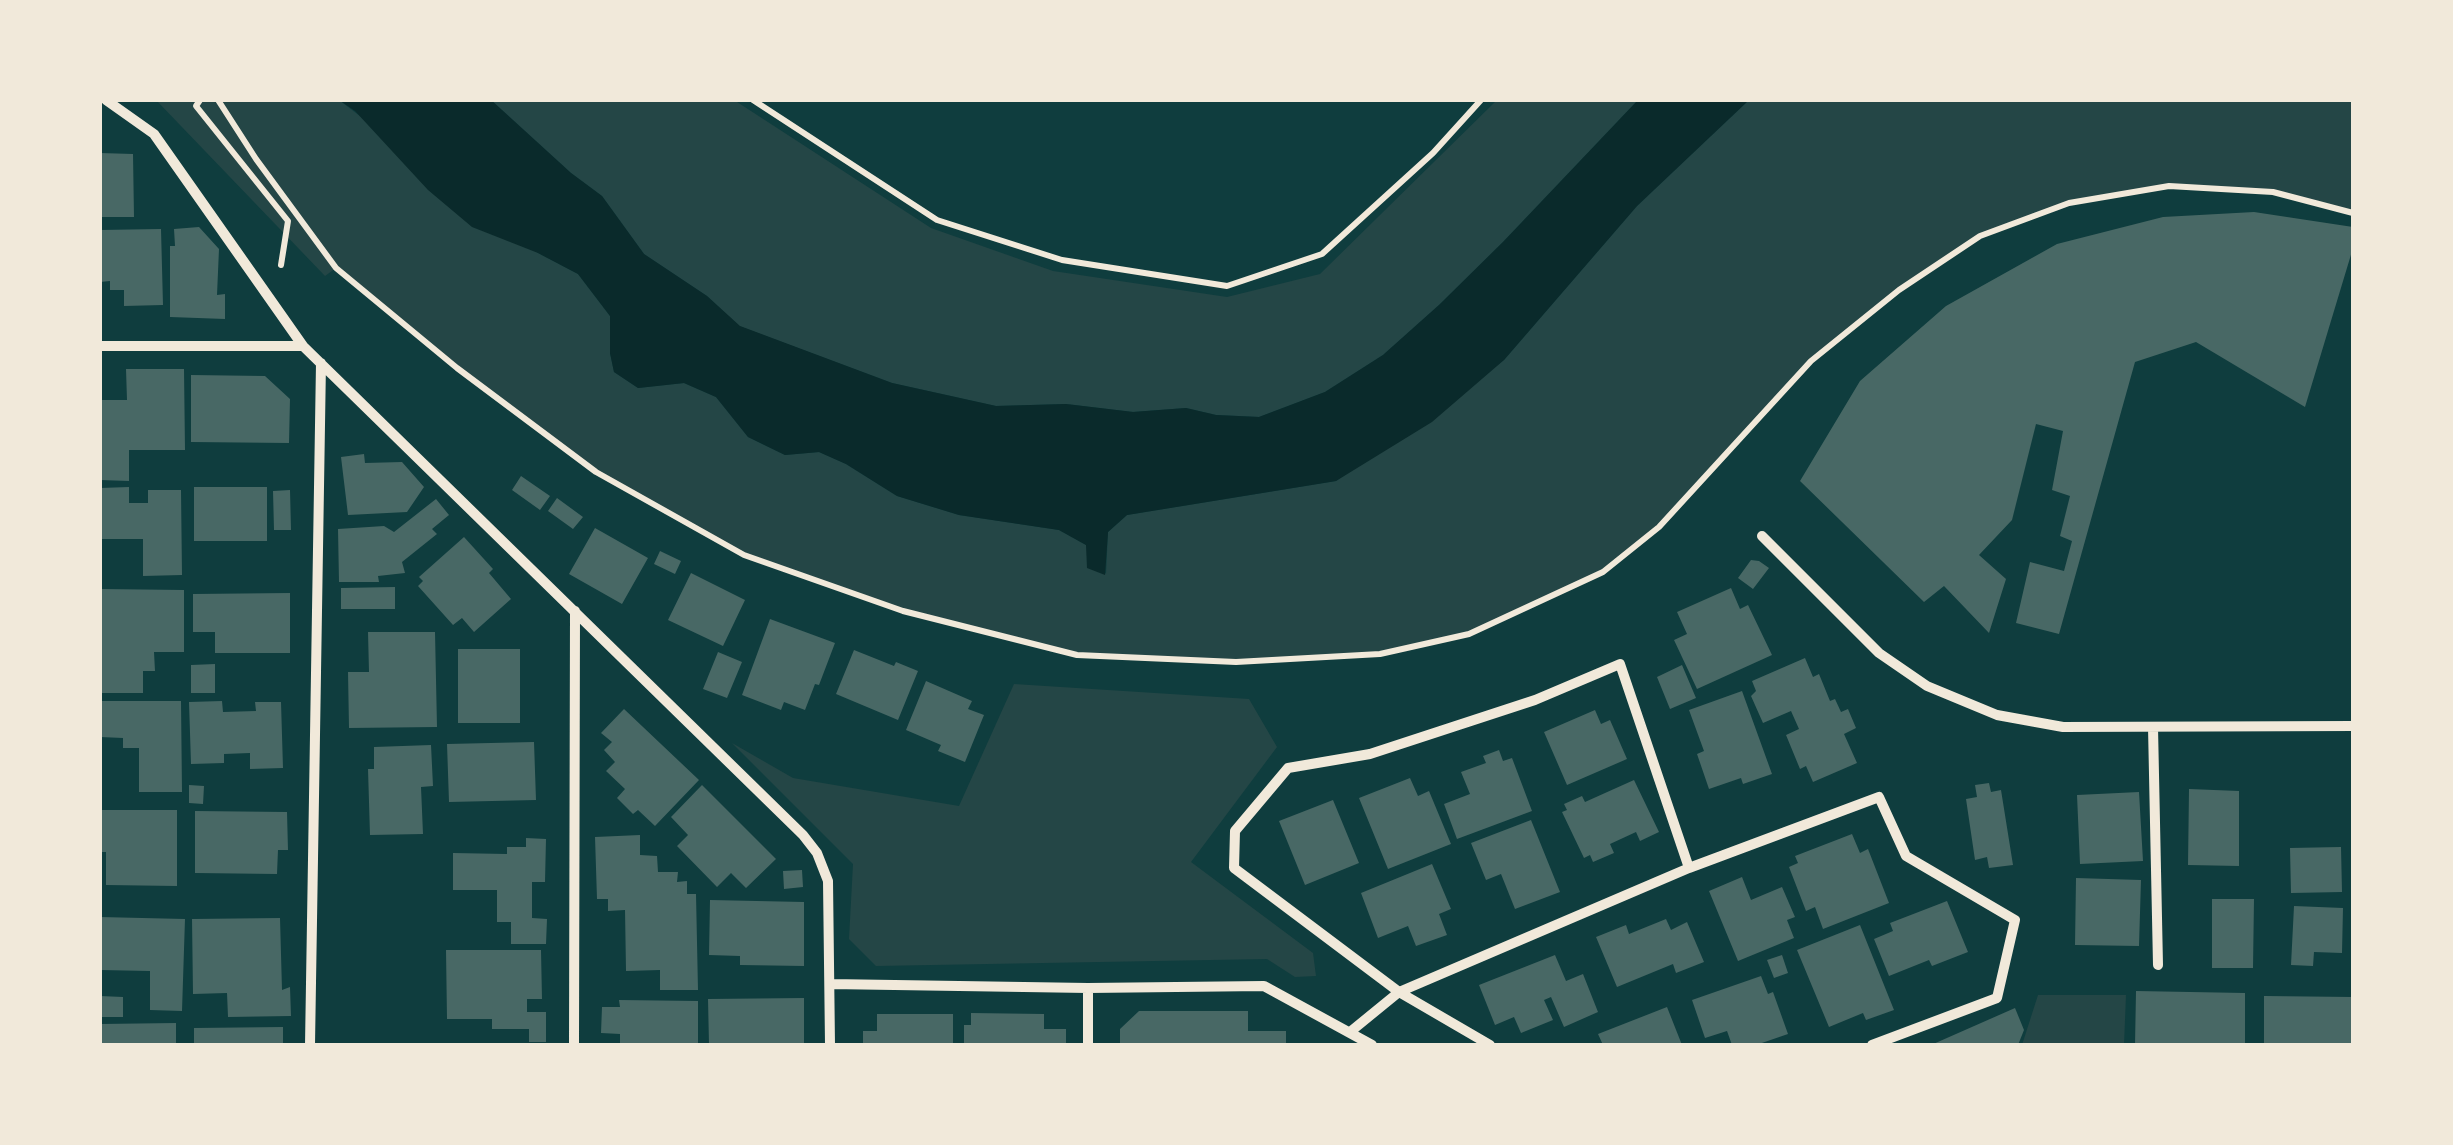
<!DOCTYPE html>
<html>
<head>
<meta charset="utf-8">
<style>
  body { margin:0 }
  #map { position:relative; width:2453px; height:1145px; overflow:hidden; background:#0f3d3e; font-family:"Noto Sans",sans-serif }
  canvas { display:block }
  .frame { position:absolute; inset:0; border:102px solid #f1e9da; pointer-events:none }
</style>
</head>
<body>
<div id="map">
<canvas width="2453" height="1145"></canvas>
<div class="frame"></div>
</div>
<script>
const g = document.querySelector('canvas').getContext('2d');
g.lineJoin = 'round';
function paint(path, color) {
  g.fillStyle = color;
  g.fill(path, 'evenodd');
}
function trace(path, color, width, dash) {
  g.strokeStyle = color;
  g.lineWidth = width;
  g.lineCap = dash ? 'butt' : 'round';
  g.setLineDash(dash || []);
  g.stroke(path);
}
paint(new Path2D(`
  M156 100H339L538 253 578 274 610 316V353L614 372 638 388 684 383 716 397 748 437 785 455 819 452 846 464 897 496 959 515 1059 530 1086 545 1106 574 1108 532 1127 515 1336 481 1504 360 1637 206 1749 100H2353V213L2273 192 2169 186 2069 203 1991 232 1899 290 1811 361 1659 527 1603 572 1469 634 1380 654 1236 662 1077 655 903 611 744 555 596 472 457 368 336 268 325 276Z
  M491 100H734L931 228 1053 271 1227 297 1320 274 1497 100H1638L1503 242 1439 305 1383 355 1325 392 1259 417 1216 415 1186 408 1133 412 1066 404 996 406 892 383 739 326 707 296 644 254 602 196 571 173Z
  M1014 684 1249 699 1277 747 1191 862 1313 953 1316 976 1295 977 1267 959 876 966 849 939 853 864 732 743 793 778 959 806Z
  M2038 995H2126L2124 1045H2022Z`), '#244646');
paint(new Path2D(`
  M339 100H491L571 173 602 196 644 254 707 296 740 326 892 383 996 406 1066 404 1133 412 1186 408 1216 415 1259 417 1325 392 1383 355 1439 305 1503 242 1638 100H1749L1637 206 1504 360 1432 422 1336 481 1127 515 1108 532 1105 575 1087 568 1086 545 1059 530 959 515 897 496 846 464 819 452 785 455 748 437 716 397 684 383 638 388 614 372 610 353V316L578 274 538 253 472 227 428 190 355 111Z`), '#0a2a2b');
paint(new Path2D(`
  M100 153 133 154 134 217H100Z
  M2254 212 2353 227V248L2305 407 2196 342 2135 362 2059 634 2016 623 2030 562 2064 571 2072 541 2060 536 2070 496 2052 490 2063 431 2036 424 2012 520 1979 555 2006 579 1989 633 1944 586 1924 602 1800 481 1860 381 1946 306 2057 244 2163 217Z
  M199 227 219 249 217 295 225 294V319L170 317V246H175L174 229Z
  M161 229 163 305 124 306V290H110V281L100 282V230Z
  M126 369H184L185 450H129V481L100 480V400H127Z
  M191 375 265 376 290 399 289 443 191 442Z
  M364 454 365 463 402 462 424 487 407 512 348 515 341 457Z
  M521 476 550 496 540 510 512 490Z
  M129 487V503H148V490H181L182 575 143 576V539H100V488Z
  M194 487H267V541H194Z
  M290 490 291 530H274L273 491Z
  M557 498 583 517 573 529 548 511Z
  M436 499 449 515 432 529 437 534 402 562 405 573 378 576 379 582H339L338 529 384 526 394 532Z
  M595 528 648 558 622 604 569 574Z
  M464 537 493 569 489 573 511 599 474 632 462 618 453 625 418 586 423 581 419 577Z
  M660 551 681 561 675 574 654 564Z
  M1751 560 1759 561 1769 568 1753 589 1738 578Z
  M691 573 745 600 723 646 668 620Z
  M395 587V609H341V588Z
  M1731 588 1740 609 1748 605 1772 655 1697 689 1674 640 1687 634 1677 612Z
  M100 589 184 590V652H154L155 671H143V693H100Z
  M290 593V653H215V632H193V594Z
  M770 619 835 643 819 685 815 684 805 710 784 702 781 710 742 695Z
  M368 632H435L437 727 349 728 348 672H369Z
  M458 649H520V723H458Z
  M854 650 894 666 896 662 918 671 898 720 836 694Z
  M718 652 742 662 727 698 703 689Z
  M1805 658 1813 677 1819 674 1830 701 1835 699 1841 712 1848 709 1856 728 1844 734 1857 763 1813 782 1806 766 1800 769 1786 735 1799 729 1791 711 1763 723 1751 696 1756 691 1752 681Z
  M215 664V693H191V665Z
  M1682 665 1696 698 1670 709 1657 677Z
  M926 681 972 701 968 709 984 715 965 762 938 751 941 745 906 730Z
  M1742 691 1772 774 1743 784 1741 778 1709 789 1697 754 1704 751 1689 710Z
  M100 701H181L182 792H139V748H123V738L100 737Z
  M222 701 223 712 256 711 255 702H281L283 768 250 769V753L224 754V763L191 764 189 702Z
  M624 709 699 780 655 826 638 810 633 814 617 798 625 789 606 771 615 762 604 750 612 742 601 733Z
  M1595 710 1601 724 1610 720 1627 759 1567 785 1544 732Z
  M534 742 536 800 449 802 447 744Z
  M431 745 433 786 421 787 423 834 370 835 368 769H374V747Z
  M1499 750 1503 761 1512 758 1532 811 1457 839 1444 804 1470 794 1461 772 1486 763 1483 756Z
  M1410 778 1418 796 1429 791 1451 844 1388 869 1359 798Z
  M1634 780 1659 832 1640 841 1636 832 1610 844 1614 853 1593 862 1590 855 1584 858 1562 812 1567 810 1564 804 1582 796 1585 802Z
  M1989 783 1991 792 2001 790 2013 865 1989 868 1987 857 1975 860 1966 799 1977 797 1975 785Z
  M189 785 204 786 203 804 189 803Z
  M702 785 776 859 746 888 731 873 717 887 677 846 688 835 671 817Z
  M2189 789 2239 791V866L2188 865Z
  M2139 792 2143 861 2080 864 2077 795Z
  M1333 800 1359 863 1305 885 1279 821Z
  M100 810H177V886L106 885V852H100Z
  M195 811 287 812 288 850H278L277 874 195 873Z
  M1531 820 1560 892 1515 909 1501 874 1486 880 1471 843Z
  M1852 834 1860 853 1868 849 1889 903 1823 929 1815 907 1806 911 1789 867 1798 863 1795 856Z
  M640 835V855L657 856 658 872H678L677 882 687 881V894H696L698 990H660V970L626 971 625 910 608 911V899H597L595 837Z
  M526 838 546 839 545 882H532V918L547 919 546 944H511V922H497V890H453V853L507 854V847H526Z
  M2341 847 2342 892 2291 893 2290 848Z
  M1432 864 1451 909 1439 914 1447 935 1416 946 1408 926 1378 938 1361 893Z
  M802 870 803 887 784 889 783 871Z
  M1742 877 1751 900 1782 887 1795 917 1787 920 1794 938 1738 961 1709 891Z
  M2076 878 2141 880 2139 946 2075 945Z
  M2212 899H2254L2253 968H2212Z
  M710 900 804 902V966L740 965V956L709 955Z
  M1947 901 1968 952 1932 966 1929 960 1889 976 1874 939 1893 931 1890 923Z
  M2294 906 2343 908 2342 953 2314 952 2313 966 2291 965Z
  M100 917 185 919 182 1011 150 1010V971L100 970Z
  M280 918 282 990 290 987 291 1016 228 1017 227 993 193 994 192 919Z
  M1666 919 1671 930 1687 922 1704 962 1676 973 1673 964 1617 987 1596 937 1626 925 1629 934Z
  M1860 925 1894 1010 1866 1020 1863 1013 1829 1027 1797 950Z
  M446 950H541L542 999H527V1012H546V1042H529V1029H492V1019H447Z
  M1555 955 1566 981 1583 974 1598 1012 1564 1027 1551 997 1544 1000 1553 1020 1521 1033 1514 1017 1495 1025 1479 985Z
  M1782 955 1788 973 1774 978 1767 960Z
  M1761 976 1768 994 1773 992 1788 1034 1756 1045H1732L1727 1031 1705 1038 1692 1000Z
  M2136 991 2245 993V1045H2135Z
  M100 996 123 997V1017H100Z
  M2264 996 2353 997V1045H2264Z
  M804 998V1043L709 1045 708 999Z
  M619 1000 698 1001V1045H620V1034L601 1033 602 1007H620Z
  M1667 1007 1682 1045H1603L1598 1034Z
  M2015 1008 2024 1030 2018 1045H1931Z
  M1139 1011H1248V1031H1286V1045H1120V1029Z
  M971 1013 1044 1014V1029H1066V1045H964V1025H971Z
  M877 1014H953V1045H863V1031H877Z
  M176 1023V1045H100V1024Z
  M283 1027V1045H194V1028Z`), '#486865');
trace(new Path2D(`
  M200 100 196 106 288 221 281 265
  M218 100 256 159 336 268 457 368 596 472 744 555 903 611 1077 655 1236 662 1380 654 1469 634 1603 572 1659 527 1811 361 1899 290 1980 236 2069 203 2169 186 2273 192 2353 213
  M753 100 937 220 1062 260 1227 286 1322 254 1433 153 1481 100`), '#f1e9da', 6);
trace(new Path2D(`
  M106 100 154 134 303 346 803 835 817 853 828 881 830 1045
  M100 346H303
  M1762 536 1879 653 1927 686 1997 715 2063 727 2353 726
  M2153 727 2158 965
  M830 984 1088 988 1264 986 1372 1045
  M1088 988V1045
  M1350 1032 1399 992 1689 868
  M310 1045 321 363
  M574 1045 575 611
  M1490 1045 1399 992 1234 868 1235 831 1288 768 1370 754 1535 700 1620 664 1689 868 1879 797 1906 856 2015 920 1997 998 1872 1045`), '#f1e9da', 10);
</script>
</body>
</html>
